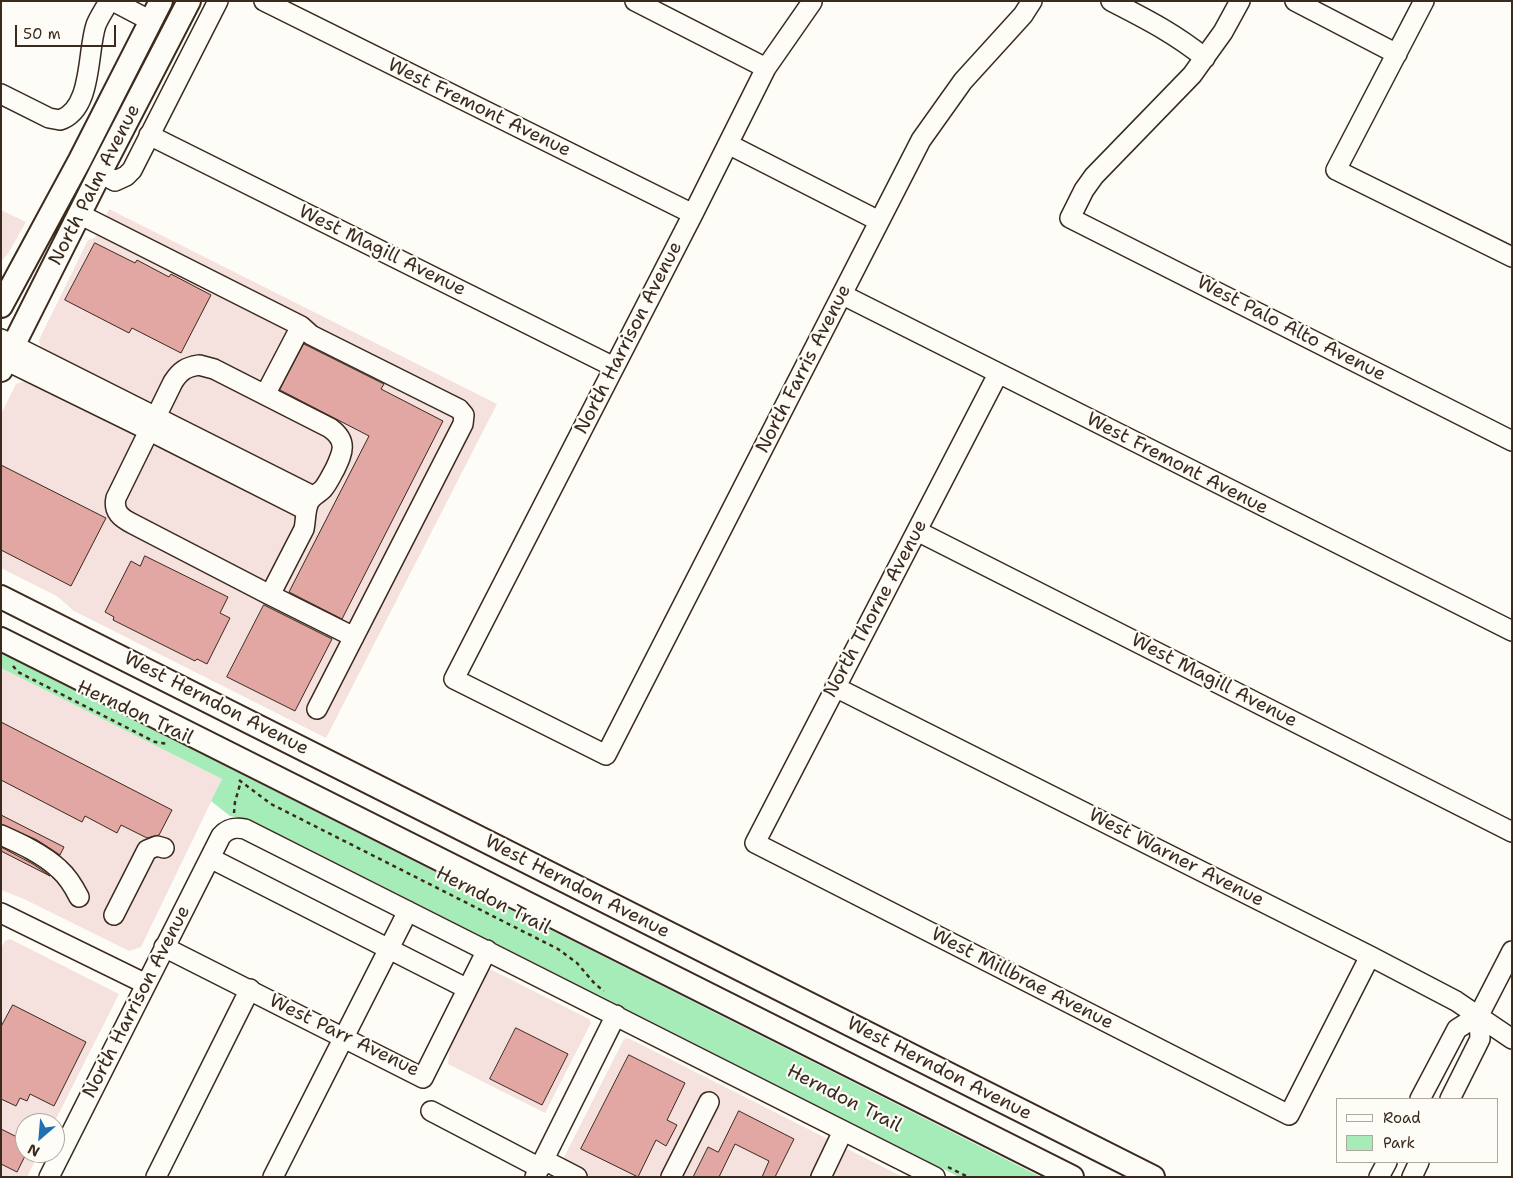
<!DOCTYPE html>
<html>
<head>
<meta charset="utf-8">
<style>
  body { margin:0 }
  #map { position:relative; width:1513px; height:1178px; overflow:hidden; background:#fdfcf7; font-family:"Shantell Sans",sans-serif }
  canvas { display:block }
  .frame { position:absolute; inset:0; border:2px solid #3b2a1e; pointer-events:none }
  .legend { position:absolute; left:1336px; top:1098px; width:162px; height:65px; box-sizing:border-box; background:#fdfcf7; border:1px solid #afa8a0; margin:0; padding:6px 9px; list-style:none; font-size:15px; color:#3b2a1e }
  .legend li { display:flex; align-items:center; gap:10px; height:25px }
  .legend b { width:25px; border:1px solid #afa8a0 }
  .north { position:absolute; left:15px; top:1113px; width:50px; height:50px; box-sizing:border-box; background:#fdfcf7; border:1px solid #afa8a0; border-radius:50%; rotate:207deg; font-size:14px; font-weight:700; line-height:20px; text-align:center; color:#3b2a1e }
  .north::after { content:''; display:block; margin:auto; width:18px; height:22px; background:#1f6fb2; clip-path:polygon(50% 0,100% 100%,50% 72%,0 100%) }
  .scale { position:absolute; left:15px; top:25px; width:101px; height:22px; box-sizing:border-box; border:2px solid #3b2a1e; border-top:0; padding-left:6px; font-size:15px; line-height:18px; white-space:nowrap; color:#3b2a1e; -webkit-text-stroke:4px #fdfcf7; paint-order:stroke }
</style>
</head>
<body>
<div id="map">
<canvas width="1513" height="1178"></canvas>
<div class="frame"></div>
<ul class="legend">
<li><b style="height:6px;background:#fdfcf7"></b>Road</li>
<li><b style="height:14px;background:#a5ecb8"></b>Park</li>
</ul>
<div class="north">N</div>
<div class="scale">50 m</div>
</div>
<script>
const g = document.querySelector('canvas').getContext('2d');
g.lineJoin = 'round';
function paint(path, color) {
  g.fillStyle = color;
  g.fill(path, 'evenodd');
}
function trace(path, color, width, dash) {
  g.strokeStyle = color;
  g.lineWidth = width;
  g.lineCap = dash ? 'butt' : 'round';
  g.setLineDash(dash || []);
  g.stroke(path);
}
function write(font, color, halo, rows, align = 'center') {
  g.font = font + ' "Shantell Sans",sans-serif';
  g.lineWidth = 4.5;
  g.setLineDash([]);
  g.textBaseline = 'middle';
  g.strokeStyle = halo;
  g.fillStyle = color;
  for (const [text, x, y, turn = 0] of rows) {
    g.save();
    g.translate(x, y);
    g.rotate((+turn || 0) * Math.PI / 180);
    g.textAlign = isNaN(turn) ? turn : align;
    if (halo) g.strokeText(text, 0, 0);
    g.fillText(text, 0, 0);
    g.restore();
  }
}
paint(new Path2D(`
  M109 209 497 404 326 738 74 611 57 596 1 568V414L16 384 24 381 40 345 39 340 88 240 95 238Z
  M1 210 26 222 9 252 1 262Z
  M1 668 222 779 141 947 129 951 24 899 1 890Z
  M10 939 119 994 54 1123H25V1153H39L27 1177H1V948L5 941Z
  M484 966 589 1019 591 1023 545 1113 448 1064 449 1056 448 1042Z
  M628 1038 903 1177H554L624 1039Z`), '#f5e2de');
paint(new Path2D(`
  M1 653 1041 1177H959L299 844 244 819 230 816 211 801 222 779 1 668Z`), '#a5ecb8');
const building = new Path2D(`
  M95 243 135 263 137 260 169 277 171 274 211 295 181 353 132 328 129 333 65 300Z
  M304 344 384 384 381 389 443 421 342 619 289 592 369 436 280 390Z
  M1 465 106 518 71 586 1 550Z
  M145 556 228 597 220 613 230 618 207 664 197 659 195 661 113 620 114 617 105 612 131 561 140 566Z
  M264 605 332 639 295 711 227 677Z
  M1 722 172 810 159 835 147 838 121 825 117 833 85 816 82 822 1 780Z
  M1 815 64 847 60 855 37 840 1 824Z
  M1 847 33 864 50 876 1 851Z
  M13 1005 86 1042 54 1106 30 1094 27 1101 20 1098 16 1106 1 1099V1027Z
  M516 1028 568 1054 542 1105 490 1079Z
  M629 1055 685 1083 667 1120 677 1125 666 1146 656 1140 638 1177 581 1149Z
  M739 1111 794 1139 775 1177H762L769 1161 735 1144 719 1177H693L708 1147 718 1152Z
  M1 1129 25 1141V1156L17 1172 1 1164Z`);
paint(building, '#e2a7a3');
trace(building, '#3b2a1e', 1);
const minor = new Path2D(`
  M113 1 151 21
  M264 1 693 214
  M635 1 766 68
  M1111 1C1146 19 1174 33 1205 58
  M1240 1 1223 32 1192 75 1094 176 1084 190 1070 218 1512 441
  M1295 1 1397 54
  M1424 1 1336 170 1512 257
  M812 2 766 68 693 214 454 679 606 755 921 140 963 81 1023 15 1032 1
  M1 94 49 118 60 120C93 109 87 51 96 25 99 17 105 9 109 1
  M149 135 614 367
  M728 144 879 221
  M100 173 115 181 126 176 132 170 218 1
  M79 214 301 326 311 335 459 409 464 415 463 424 317 709
  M843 295 1512 631
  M1 339 313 496
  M1 358 148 430 306 510
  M199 365 214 369 330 428C348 441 343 452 335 469 331 476 328 483 323 489 318 494 312 496 309 502 305 510 306 520 304 529L270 595 133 524C121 518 113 512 116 498L173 382C180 371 186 367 199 365Z
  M998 374 755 843 1289 1115 1370 956
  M265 395 301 326
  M917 531 1512 832
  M270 595 354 637
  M835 687 1370 956 1456 1001 1512 1039
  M1 835C21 844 43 854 59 869 68 877 74 887 79 897
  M210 858 458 984
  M1 913 146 984
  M114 915 147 850 157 846 164 848
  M164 947 423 1078 487 950
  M1420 1099 1457 1029 1479 1015
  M1450 1099 1480 1039 1479 1015 1512 951
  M431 1111 540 1168
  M544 1160 577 1177
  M49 1177 221 836C228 828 235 827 245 829L935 1177
  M156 1177 250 989
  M273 1177 408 911
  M535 1177 616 1015
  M671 1177 709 1102
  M821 1177 843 1131
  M1379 1177 1387 1162
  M1412 1177 1419 1162`);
const major = new Path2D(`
  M1 306 80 160 161 1
  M1 370 100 173 189 1
  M1 597 1153 1177
  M1 639 1072 1177`);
trace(minor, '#3b2a1e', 22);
trace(major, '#3b2a1e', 26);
trace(new Path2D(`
  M13 666 18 672 155 742 168 744
  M239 780 271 804 558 949 577 963 595 984 604 991
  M234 813 235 802 241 781
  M948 1167 968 1177`), '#3b2a1e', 2.5, [4, 4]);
trace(minor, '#fdfcf7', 19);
trace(major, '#fdfcf7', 22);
write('19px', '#3b2a1e', '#fdfcf7', [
  ["West Fremont Avenue",479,108,26],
  ["North Palm Avenue",95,185,-63],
  ["West Magill Avenue",382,251,26],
  ["West Palo Alto Avenue",1291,329,27],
  ["North Harrison Avenue",629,338,-63],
  ["North Farris Avenue",804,369,-63],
  ["West Fremont Avenue",1177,464,27],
  ["North Thorne Avenue",876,609,-62],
  ["West Magill Avenue",1214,681,27],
  ["West Herndon Avenue",216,704,27],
  ["Herndon Trail",135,713,25],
  ["West Warner Avenue",1176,858,27],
  ["West Herndon Avenue",577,887,27],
  ["Herndon Trail",493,901,27],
  ["West Millbrae Avenue",1022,979,27],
  ["North Harrison Avenue",137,1002,-63],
  ["West Parr Avenue",344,1036,26],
  ["West Herndon Avenue",939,1069,27],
  ["Herndon Trail",844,1099,27]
]);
</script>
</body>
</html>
